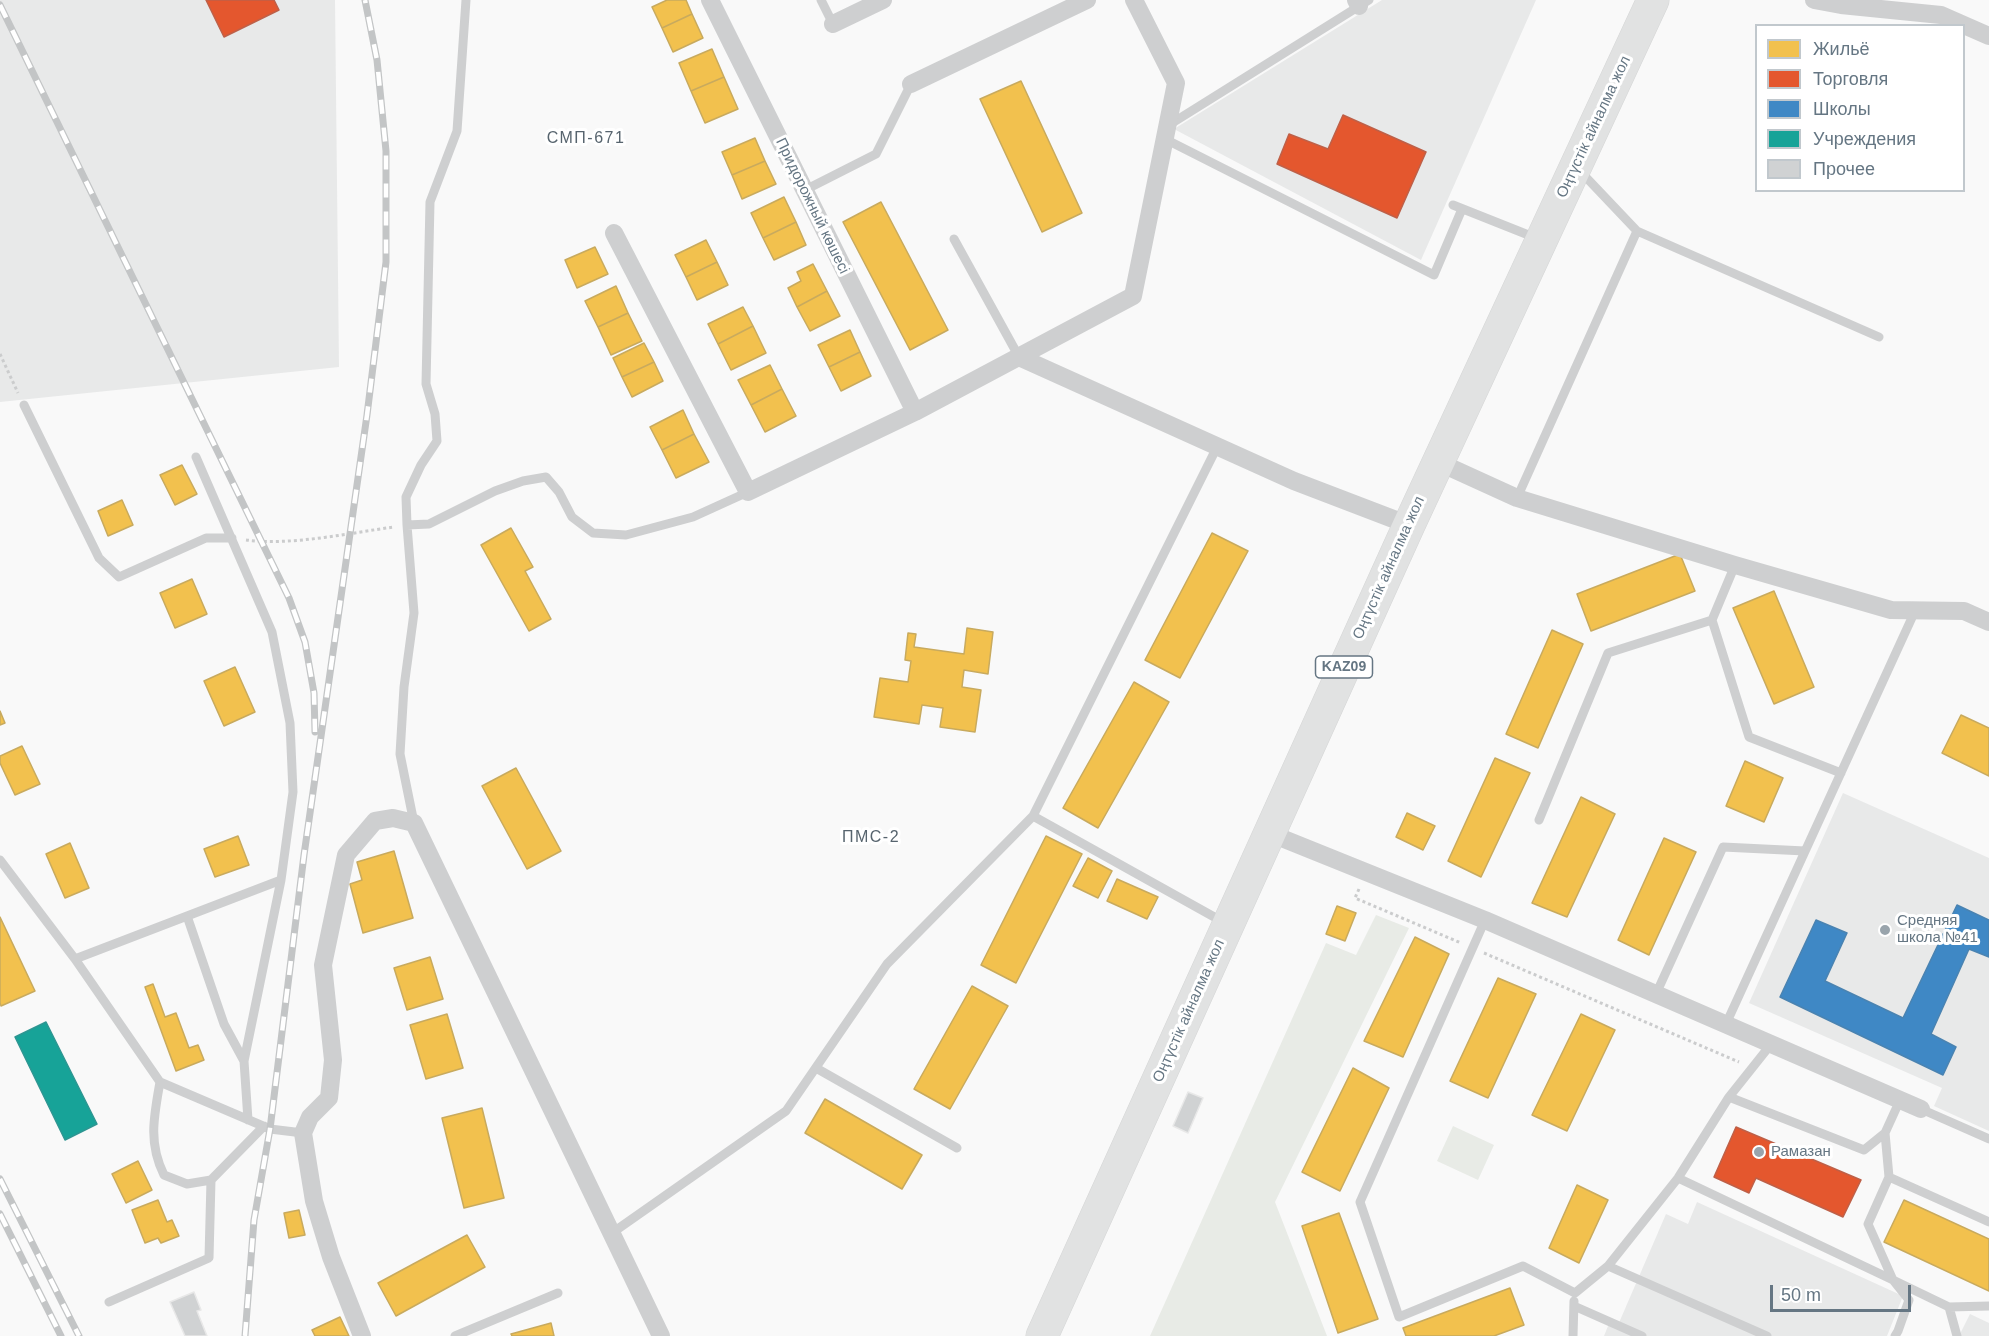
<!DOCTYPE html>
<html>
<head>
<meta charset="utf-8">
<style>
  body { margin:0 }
  #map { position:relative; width:1989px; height:1336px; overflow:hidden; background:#f9f9f9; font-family:Helvetica,sans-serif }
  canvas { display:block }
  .legend { position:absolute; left:1755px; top:24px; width:210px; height:168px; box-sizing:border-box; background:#fff; border:2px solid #c1c8cd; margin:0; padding:8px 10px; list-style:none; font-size:18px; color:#657683 }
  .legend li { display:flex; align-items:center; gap:12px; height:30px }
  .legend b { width:30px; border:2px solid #c1c8cd }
  .scale { position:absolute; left:1770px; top:1285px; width:141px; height:27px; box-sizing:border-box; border:3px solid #657683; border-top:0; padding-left:8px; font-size:18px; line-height:21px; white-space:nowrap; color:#657683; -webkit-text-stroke:4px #fff; paint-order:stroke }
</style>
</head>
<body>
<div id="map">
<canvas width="1989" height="1336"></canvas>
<ul class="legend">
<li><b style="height:16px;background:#f2c14e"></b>Жильё</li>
<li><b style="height:16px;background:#e4572e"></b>Торговля</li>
<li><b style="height:16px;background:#3f88c5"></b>Школы</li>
<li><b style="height:16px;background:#17a398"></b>Учреждения</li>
<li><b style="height:16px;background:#d0d2d3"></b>Прочее</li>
</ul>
<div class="scale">50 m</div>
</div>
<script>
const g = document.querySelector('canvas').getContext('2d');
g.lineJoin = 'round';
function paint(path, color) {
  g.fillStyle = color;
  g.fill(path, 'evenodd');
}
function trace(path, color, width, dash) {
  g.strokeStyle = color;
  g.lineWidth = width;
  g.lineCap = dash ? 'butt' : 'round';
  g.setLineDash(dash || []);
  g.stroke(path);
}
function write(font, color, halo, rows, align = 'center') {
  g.font = font + ' Helvetica,sans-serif';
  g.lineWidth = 6;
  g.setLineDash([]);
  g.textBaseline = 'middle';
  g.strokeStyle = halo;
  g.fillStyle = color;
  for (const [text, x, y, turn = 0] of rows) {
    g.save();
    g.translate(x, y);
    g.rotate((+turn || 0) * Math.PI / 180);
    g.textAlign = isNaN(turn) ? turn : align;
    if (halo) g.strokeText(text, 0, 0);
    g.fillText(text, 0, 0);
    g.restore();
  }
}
paint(new Path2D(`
  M0 0H335L339 367 0 402Z
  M1382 0H1536L1421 260 1174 129Z
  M1843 793 1989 858V1131L1934 1106 1942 1088 1749 1003Z
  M1697 1202 1903 1296 1887 1336H1604L1610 1321 1618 1325 1666 1214 1688 1224Z
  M1970 1314 1989 1323V1336H1959Z`), '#e8e9e9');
paint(new Path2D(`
  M1376 915 1409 928 1275 1202 1327 1336H1150L1326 943 1356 955Z
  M1453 1126 1494 1145 1478 1180 1437 1161Z`), '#e8ebe6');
const homes = new Path2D(`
  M667 0H686L692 14 662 28 652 7Z
  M692 14 703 38 673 52 662 28Z
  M712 49 724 77 691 91 679 63Z
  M724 77 738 109 705 123 691 91Z
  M1021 81 1082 213 1042 232 980 99Z
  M755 138 765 161 732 175 722 152Z
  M765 161 776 184 742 199 732 175Z
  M784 197 796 222 763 238 751 213Z
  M881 202 948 330 910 350 843 222Z
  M796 222 806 245 774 260 763 238Z
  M706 240 717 262 686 277 675 255Z
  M595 247 608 274 577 288 565 260Z
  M717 262 728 285 697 300 686 277Z
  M813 264 827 291 797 307 788 288 801 281 797 272Z
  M616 286 628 313 598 327 585 301Z
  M827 291 840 316 810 331 797 307Z
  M743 307 753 326 718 344 708 324Z
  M628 313 642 341 611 355 598 327Z
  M753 326 766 353 731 370 718 344Z
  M850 330 860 352 829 367 818 345Z
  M644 343 654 362 622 377 613 358Z
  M860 352 871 376 841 391 829 367Z
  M654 362 663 381 632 397 622 377Z
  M770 365 782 389 751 405 738 380Z
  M782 389 796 416 765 432 751 405Z
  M683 410 694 434 662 450 650 427Z
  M694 434 709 462 676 478 662 450Z
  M182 465 197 494 175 505 160 475Z
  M122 500 133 525 108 536 98 511Z
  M511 528 533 567 525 571 551 619 529 631 481 545Z
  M1212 533 1248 551 1180 678 1145 660Z
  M1680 554 1695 591 1591 631 1577 594Z
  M192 579 207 614 175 628 160 593Z
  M1774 591 1814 687 1774 704 1733 608Z
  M967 628 993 632 988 674 964 670 962 687 981 690 975 732 940 727 943 708 922 705 919 724 874 717 880 678 908 682 911 661 905 660 908 633 916 634 914 647 964 654Z
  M1552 630 1583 644 1538 748 1506 734Z
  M235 667 255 712 224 726 204 681Z
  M1134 682 1169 702 1098 828 1063 808Z
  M0 711 5 723 0 725Z
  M1961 715 1989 728V776L1942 753Z
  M22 746 40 784 15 795 0 763V756Z
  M1495 758 1530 773 1481 877 1448 861Z
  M1745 761 1783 778 1764 822 1726 806Z
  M516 768 561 851 527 869 482 786Z
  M1581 797 1615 814 1567 917 1532 903Z
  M1407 813 1435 826 1423 850 1396 837Z
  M238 836 249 865 215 877 204 849Z
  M1046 836 1082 854 1016 983 981 965Z
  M1664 838 1696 852 1649 955 1618 940Z
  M70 843 89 888 65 898 46 854Z
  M394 851 413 918 363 933 350 884 362 880 357 862Z
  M1088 858 1112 871 1098 898 1073 886Z
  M1117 879 1158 897 1147 919 1107 901Z
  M1337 906 1356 913 1345 941 1326 934Z
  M0 917 35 991 1 1006 0 1003Z
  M1415 937 1449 954 1403 1057 1364 1041Z
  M430 957 443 999 407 1010 394 968Z
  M1498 978 1536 994 1488 1098 1450 1081Z
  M153 984 165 1017 176 1013 189 1048 198 1045 204 1060 176 1071 145 987Z
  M972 986 1008 1006 950 1109 914 1089Z
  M447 1014 463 1068 426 1079 410 1025Z
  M1581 1014 1615 1030 1567 1131 1532 1115Z
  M1353 1068 1389 1088 1340 1191 1302 1172Z
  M825 1099 922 1155 902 1189 805 1133Z
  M482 1108 504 1198 464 1208 442 1118Z
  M138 1161 152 1190 126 1203 112 1174Z
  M1577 1185 1608 1200 1579 1263 1549 1248Z
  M158 1200 167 1222 172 1220 179 1236 161 1243 158 1238 145 1243 132 1210Z
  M1904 1200 1989 1239V1291L1884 1242Z
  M299 1210 305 1235 289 1238 284 1213Z
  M1339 1213 1378 1319 1338 1333 1302 1226Z
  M467 1235 485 1267 396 1316 378 1283Z
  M1510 1288 1524 1325 1494 1336H1406L1403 1328Z
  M340 1317 349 1336H315L312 1330Z
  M551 1323 554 1336H512L511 1334Z`);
paint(homes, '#f2c14e');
trace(homes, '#c8aa5e', 1.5);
const shops = new Path2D(`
  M206 0H274L279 10 224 37Z
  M1343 115 1426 152 1397 218 1277 164 1289 134 1328 149Z
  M1736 1127 1861 1180 1843 1217 1756 1178 1749 1193 1714 1177Z`);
paint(shops, '#e4572e');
trace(shops, '#be6048', 1.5);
const schools = new Path2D(`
  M1957 905 1989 920V957L1969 949 1931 1034 1956 1047 1943 1075 1780 997 1816 920 1847 933 1825 981 1903 1018Z`);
paint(schools, '#3f88c5');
trace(schools, '#4a83b1', 1.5);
const public = new Path2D(`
  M46 1022 97 1124 65 1140 15 1037Z`);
paint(public, '#17a398');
trace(public, '#2e9692', 1.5);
const building = new Path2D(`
  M1188 1092 1203 1098 1188 1133 1173 1126Z
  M194 1292 201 1310 197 1311 207 1336H185L170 1302Z`);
paint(building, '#d0d2d3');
trace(building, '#e8e8e8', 1.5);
const highway = new Path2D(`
  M1042 1336 1409 525 1653 0`);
trace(highway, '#d5d6d6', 33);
trace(new Path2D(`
  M0 354 18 393
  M246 540C291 546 349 533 394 527
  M1359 889 1355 898 1461 943
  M1484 953 1739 1062`), '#cbcccd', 3, [3, 3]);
trace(new Path2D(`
  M821 0 833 24
  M1169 125 1369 0
  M1165 139 1434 275 1462 209
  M1581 172 1637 231
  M805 190 876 154 911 84
  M1453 205 1536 238
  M954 239 1019 357
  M24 405 99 558 119 577 206 538H232
  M196 457 272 632 290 723 293 792 281 880 244 1061 248 1120
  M1517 498 1637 231 1879 337
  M407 525 406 497 421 465 437 441 435 414 426 384 430 202 457 131 466 0
  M1712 620 1749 737 1841 773
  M1033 816 1225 923
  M1539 820 1608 653 1712 620 1735 565
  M414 823 400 754 404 687 414 613 407 525 429 524 495 491 523 481 546 477 559 492 572 517 593 533 626 535 693 517 748 492
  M0 860 75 959 160 1082 270 1129 303 1133
  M187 916 224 1024 244 1061
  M1485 920 1360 1202 1399 1317 1523 1266 1575 1293 1608 1266 1678 1178 1729 1097 1772 1043
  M75 959 281 880
  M1656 994 1723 847 1805 851
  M1726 1024 1915 611
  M816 1068 957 1148
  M160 1082C154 1116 148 1143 164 1175L187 1184 211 1180
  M1729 1097 1864 1150 1885 1133 1900 1100
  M1921 1109 1989 1139
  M1885 1133 1889 1177 1868 1224 1893 1280 1949 1307 1957 1336
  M1889 1177 1989 1222
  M1678 1178 1893 1280 1909 1300 1898 1331 1895 1336
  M612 1233 786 1111 887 964 1033 816 1217 447
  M1608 1266 1767 1336
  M109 1302 209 1258 211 1180 264 1126
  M1574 1306 1642 1336
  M1949 1307 1989 1306
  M455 1336 558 1293
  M1573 1336 1574 1301`), '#cecfd0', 9);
trace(new Path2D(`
  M710 0 915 412
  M1356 0 1359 6
  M1814 0 1841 5 1941 15 1989 36
  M833 24 883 0
  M911 84 1087 0
  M614 233 748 492 915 412 1133 296 1176 83 1134 0
  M1019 357 1294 481 1409 525
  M1438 462 1517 498 1735 565 1891 610 1964 611 1989 622
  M1269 833 1485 920 1921 1109
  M362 1336 331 1257 314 1201 303 1133 310 1117 329 1098 333 1060 323 965 346 855 375 821 393 818 414 823 661 1336`), '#cecfd0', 18);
trace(highway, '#e1e2e2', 32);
const rail = new Path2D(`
  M0 5 289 598 305 642 314 693 315 732
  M0 1179 79 1336
  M0 1214 61 1336
  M245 1336 254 1220 270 1129 304 855 367 415 386 262V151L377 60 365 0`);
trace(rail, '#c3c5c6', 7);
trace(rail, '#fff', 4.5, [14]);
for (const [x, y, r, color] of [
  [1885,930,6,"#99a4ac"],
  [1759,1152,6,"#99a4ac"]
]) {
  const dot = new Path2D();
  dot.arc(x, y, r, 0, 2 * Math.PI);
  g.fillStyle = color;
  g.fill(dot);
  trace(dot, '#fff', 2);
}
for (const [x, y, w] of [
  [1344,667,57]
]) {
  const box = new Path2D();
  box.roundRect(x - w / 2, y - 11, w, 22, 4.5);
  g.fillStyle = '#fff';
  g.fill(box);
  trace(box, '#657683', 1.5);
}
write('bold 14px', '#657683', null, [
  ["KAZ09",1344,667]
]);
write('15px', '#657683', '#fff', [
  ["Оңтүстік айналма жол",1594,127,-65],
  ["Придорожный көшесі",812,206,64],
  ["Оңтүстік айналма жол",1389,568,-66],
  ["Оңтүстік айналма жол",1189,1011,-66]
]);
write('15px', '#657683', '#fff', [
  ["Средняя",1897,921],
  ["школа №41",1897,938],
  ["Рамазан",1771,1152]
], 'left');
g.letterSpacing = '1.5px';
write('16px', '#57646e', '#fff', [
  ["СМП-671",586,139],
  ["ПМС-2",871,838]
]);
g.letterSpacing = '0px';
</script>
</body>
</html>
